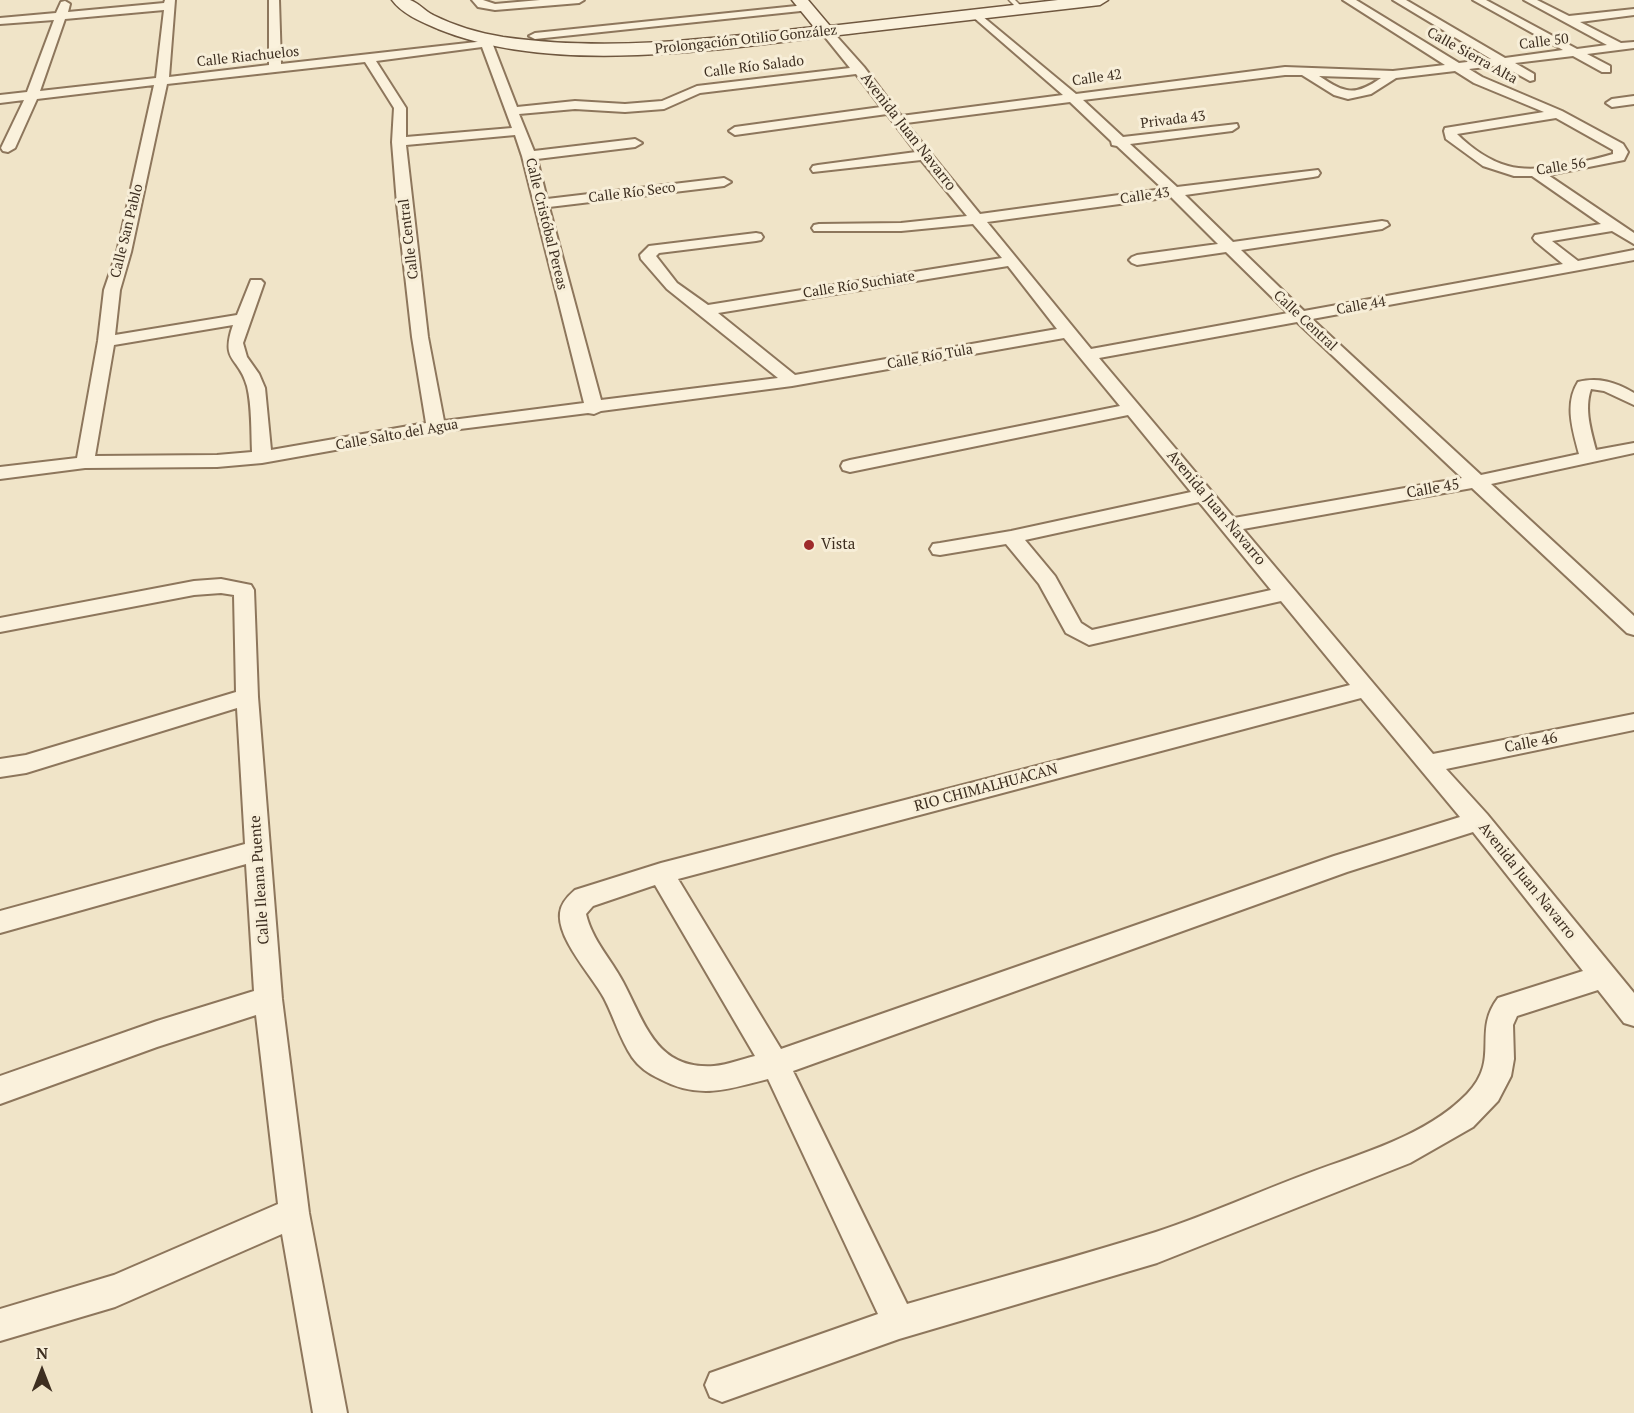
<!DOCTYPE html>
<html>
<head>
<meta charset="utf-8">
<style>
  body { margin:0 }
  #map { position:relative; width:1634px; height:1413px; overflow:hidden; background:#f0e4c8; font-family:"PT Serif",serif }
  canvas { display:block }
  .north { position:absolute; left:12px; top:1341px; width:60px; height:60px; -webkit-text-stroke:4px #f7eed8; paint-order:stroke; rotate:0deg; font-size:16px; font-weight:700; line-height:24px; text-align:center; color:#3d2e20 }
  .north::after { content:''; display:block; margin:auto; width:21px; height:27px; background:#3d2e20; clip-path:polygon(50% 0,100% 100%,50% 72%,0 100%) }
</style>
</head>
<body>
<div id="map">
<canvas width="1634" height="1413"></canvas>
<div class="north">N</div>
</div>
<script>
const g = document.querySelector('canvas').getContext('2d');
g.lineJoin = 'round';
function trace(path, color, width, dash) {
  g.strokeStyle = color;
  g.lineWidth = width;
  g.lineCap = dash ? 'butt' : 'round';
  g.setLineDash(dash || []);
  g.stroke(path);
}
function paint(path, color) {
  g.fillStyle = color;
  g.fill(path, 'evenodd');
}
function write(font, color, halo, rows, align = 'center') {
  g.font = font + ' "PT Serif",serif';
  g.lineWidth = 6;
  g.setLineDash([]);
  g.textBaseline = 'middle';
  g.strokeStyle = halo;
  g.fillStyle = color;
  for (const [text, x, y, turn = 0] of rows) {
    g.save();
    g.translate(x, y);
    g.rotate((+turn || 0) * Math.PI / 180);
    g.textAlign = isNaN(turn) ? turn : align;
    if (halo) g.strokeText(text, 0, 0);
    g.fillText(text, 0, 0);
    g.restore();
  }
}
const lane = new Path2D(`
  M1009 0H1015L1024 9 1019 10Z`);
const street = new Path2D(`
  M165 0H175L169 77 269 65V0H279L281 64 503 39V43L493 45 517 107 575 101 625 104 662 101 697 86 850 68 821 32 827 29 831 30 864 67 901 116 1063 95 972 16 970 14 976 11 1076 94 1285 67 1393 71 1445 65 1343 0H1356L1459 63 1491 59 1393 0H1406L1505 58 1563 50 1473 0H1486L1577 49 1607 45 1524 0H1537L1569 16 1634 9V15L1580 22 1621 43 1634 42V48L1587 54 1610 66V72H1602L1573 56 1515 63 1534 74V80L1530 81 1501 65 1469 69 1482 77 1562 111 1623 144 1628 152 1624 160 1548 175 1634 233V244L1612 231 1552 241 1578 261 1634 250V260L1312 319 1481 475 1579 454C1573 431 1564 404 1578 382 1599 377 1615 382 1634 393V405L1604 391 1591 389C1584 409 1591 431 1596 450L1634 443V453L1491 484 1634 616V635L1627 633 1472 488 1243 529 1433 754 1634 714V730L1446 769 1487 814 1634 993V1026L1624 1023 1598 990 1517 1016 1513 1025 1514 1059 1511 1076 1498 1101 1473 1127 1410 1163 1157 1263 899 1339 722 1402 710 1397 705 1385 710 1373 878 1314 768 1079C729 1089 699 1100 660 1079 649 1074 639 1067 632 1057 620 1039 614 1017 604 998 592 976 557 939 560 913 561 903 568 896 575 890L661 863 1350 685 1281 601 1089 645 1066 633 1039 584 1006 544 940 555 933 554 930 549 933 544 940 543 1011 531 1191 492 1128 415 850 472 843 470 841 466 843 462 850 460 1120 406 1064 338 792 386 601 411 594 414 588 413 436 432 262 463 217 467 85 468 0 479V467L77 458 98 341 104 290 117 252 154 85 37 99 15 148 8 152 3 151 1 148 24 100 0 103V95L27 92 54 20 0 24V18L56 13 61 2 65 1 70 4 68 12 164 3ZM164 10 156 78 40 91 65 19ZM482 47 512 128 406 137V108L376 61ZM365 62 394 108 392 142 397 204 412 337 426 423 271 450 265 388 259 374 247 357 243 343 264 283 261 280H251L237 315 115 335 120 290 131 252 167 84ZM1455 71 1474 83 1544 112 1445 128 1444 131 1446 139 1483 166 1514 176H1532L1601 224 1535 235 1533 238 1535 241 1563 264 1304 311 1241 250 1382 229 1389 225 1387 222 1382 221 1233 242 1185 195 1313 177 1318 176 1320 173 1318 170 1177 187 1130 144 1232 131 1238 127 1237 124 1123 137 1083 100 1285 75H1302L1334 95 1348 99 1371 94 1396 78ZM856 74 881 107 735 127 729 131 735 135 887 114 916 152 818 165 813 166 811 169 813 172 921 160 967 216 901 223 819 224 814 225 812 228 814 231H901L973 224 1002 258 708 305 677 283 656 256 659 253 756 241 761 240 763 237 761 234 756 233 649 246 640 255 641 259 667 289 778 378 601 400 549 207 724 186 731 182 724 178 547 199 537 159 635 147 642 143 635 139 534 151 519 114 575 109 625 112 664 109 700 93ZM1319 76 1381 78C1354 97 1345 93 1319 76ZM1070 102 1111 141 1112 145 1117 146 1163 189 980 214 906 123ZM1556 118 1613 150V154C1585 162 1536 174 1508 166 1489 161 1470 147 1457 134ZM515 135 522 156 584 403 444 421 428 337 406 145ZM1171 197 1218 244 1137 255 1132 257 1129 260 1132 263 1137 265 1226 252 1288 313 1091 349 987 222ZM1008 266 1057 329 795 375 718 313ZM1297 322 1462 478 1234 518 1099 358ZM233 325C220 363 239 356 247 386 252 406 251 431 252 452L217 455 95 456 114 345ZM1199 502 1271 590 1092 630 1081 623 1055 576 1025 540ZM1361 698 1460 817 1334 856 781 1049 678 879ZM1473 832 1583 971 1498 998C1472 1032 1501 1059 1467 1094 1426 1136 1362 1153 1309 1173 1258 1192 1208 1215 1156 1232 1074 1258 990 1280 907 1304L793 1071 1347 872ZM655 885 755 1056C742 1059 727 1065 714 1066 656 1070 645 1023 623 982 611 959 592 940 586 914L593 906Z
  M472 0H483L495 4 540 0H584L579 3 495 10 478 7Z
  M806 5 811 8 810 10 535 39 529 36 535 33Z
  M1634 96V104L1612 107 1606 103 1612 99Z
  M221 579 251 585 254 590 258 697 282 999 309 1213 347 1413H313L282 1234 115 1307 0 1341V1309L114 1275 278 1204 256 1015 157 1047 0 1104V1076L157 1021 254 991 246 864 0 933V911L245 844 237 708 26 773 0 777V759L26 755 236 692 234 595 221 593 194 595 0 632V618L194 581Z`);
const secondary = new Path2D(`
  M392 0C397 0 405 0 410 0 419 3 426 12 433 15 455 26 479 33 503 37 608 52 710 39 814 27L792 0H808L830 26 1058 0H1108L1100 5C1022 14 943 23 865 32 737 46 560 79 438 29 422 22 402 14 392 0Z`);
trace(lane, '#8d765c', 3);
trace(street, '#8d765c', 4);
trace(secondary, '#6f573f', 3);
paint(lane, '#faf1dc');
paint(street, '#faf1dc');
paint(secondary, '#faf1dc');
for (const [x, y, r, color] of [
  [809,545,6,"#9e2a2b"]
]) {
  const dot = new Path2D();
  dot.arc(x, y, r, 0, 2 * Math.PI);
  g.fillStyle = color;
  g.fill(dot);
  trace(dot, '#f7eed8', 2);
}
write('14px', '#3d2e20', '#f7eed8', [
  ["Prolongación Otilio González",746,40,-6],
  ["Calle 50",1544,42,-7],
  ["Calle Sierra Alta",1472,56,29],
  ["Calle Riachuelos",248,57,-6],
  ["Calle Río Salado",754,67,-7],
  ["Calle 42",1097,78,-8],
  ["Privada 43",1173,120,-7],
  ["Calle 56",1561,167,-9],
  ["Calle Río Seco",632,193,-7],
  ["Calle 43",1145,196,-8],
  ["Calle Cristóbal Pereas",546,224,76],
  ["Calle San Pablo",127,231,-76],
  ["Calle Central",409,239,-97],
  ["Calle Río Suchiate",859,285,-9],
  ["Calle 44",1361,306,-10],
  ["Calle Central",1305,321,43],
  ["Calle Río Tula",930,357,-10],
  ["Calle Salto del Agua",397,435,-10]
]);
write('15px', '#3d2e20', '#f7eed8', [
  ["Avenida Juan Navarro",908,132,52],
  ["Calle 45",1433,489,-10],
  ["Avenida Juan Navarro",1216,508,50],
  ["Calle 46",1531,743,-11],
  ["RIO CHIMALHUACAN",986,788,-15],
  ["Calle Ileana Puente",260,880,-94],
  ["Avenida Juan Navarro",1527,881,51]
]);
write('15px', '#3d2e20', '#f7eed8', [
  ["Vista",821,545]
], 'left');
</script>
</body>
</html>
